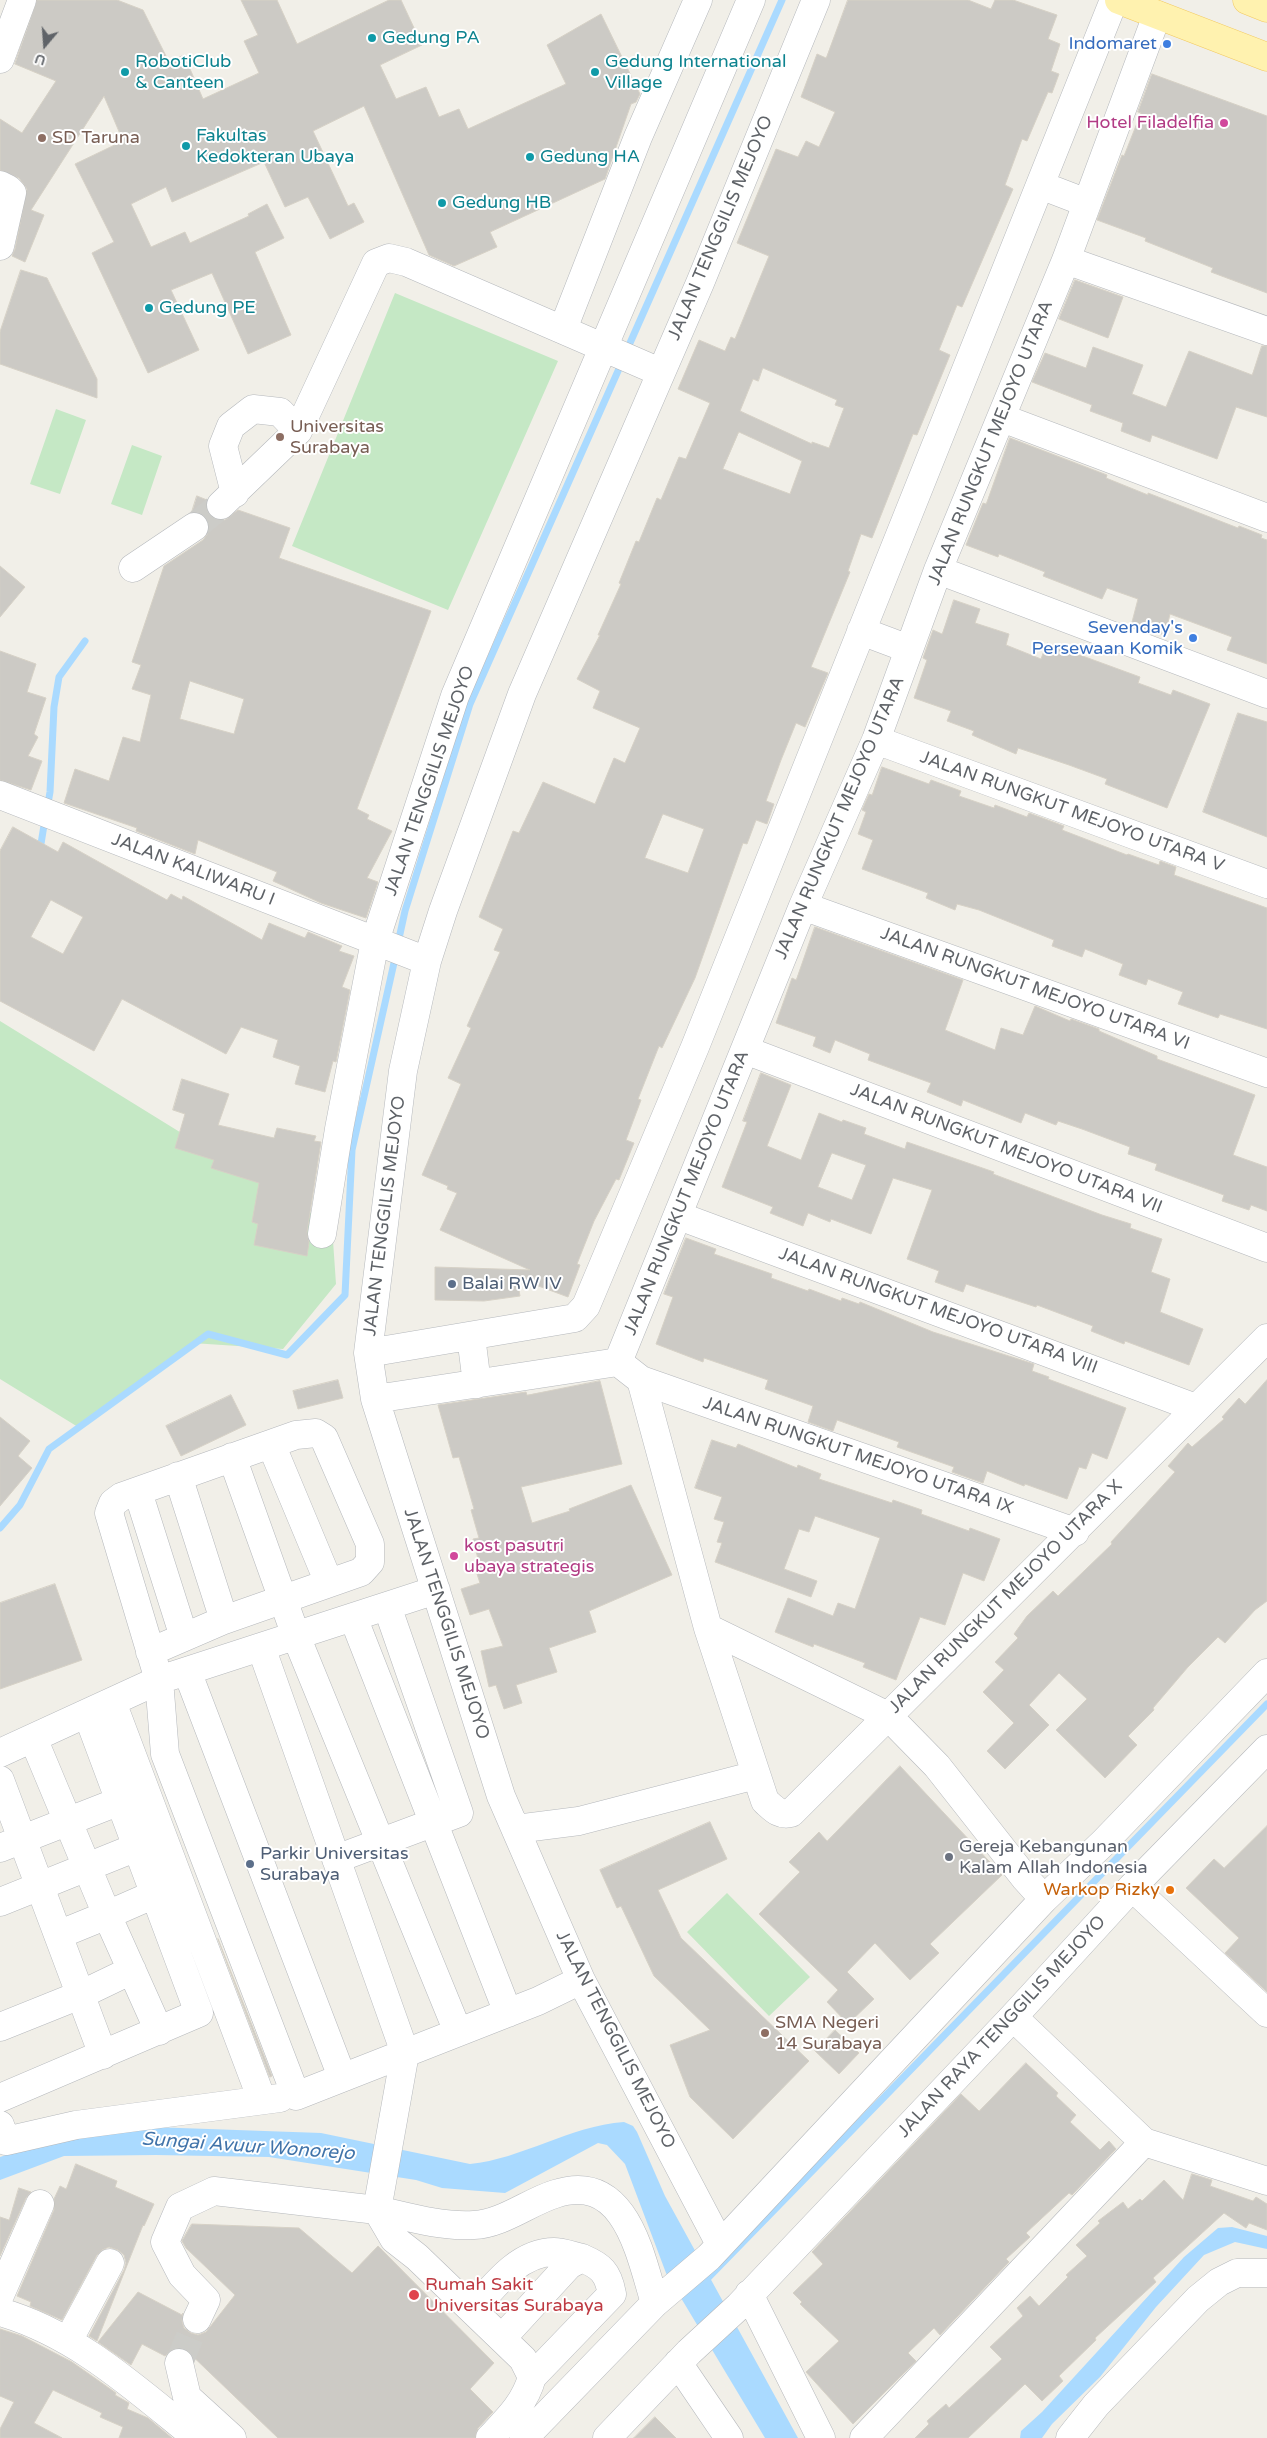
<!DOCTYPE html>
<html>
<head>
<meta charset="utf-8">
<style>
  body { margin:0 }
  #map { position:relative; width:1267px; height:2438px; overflow:hidden; background:#f1efe8; font-family:"Varela Round",sans-serif }
  canvas { display:block }
  .north { position:absolute; left:20px; top:20px; width:50px; height:50px; -webkit-text-stroke:4px #fff; paint-order:stroke; rotate:198deg; font-size:14px; font-weight:700; line-height:20px; text-align:center; color:#5f6368 }
  .north::after { content:''; display:block; margin:auto; width:18px; height:22px; background:#5f6368; clip-path:polygon(50% 0,100% 100%,50% 72%,0 100%) }
</style>
</head>
<body>
<div id="map">
<canvas width="1267" height="2438"></canvas>
<div class="north">U</div>
</div>
<script>
const g = document.querySelector('canvas').getContext('2d');
g.lineJoin = 'round';
function paint(path, color) {
  g.fillStyle = color;
  g.fill(path, 'evenodd');
}
function trace(path, color, width, dash) {
  g.strokeStyle = color;
  g.lineWidth = width;
  g.lineCap = dash ? 'butt' : 'round';
  g.setLineDash(dash || []);
  g.stroke(path);
}
function write(font, color, halo, rows, align = 'center') {
  g.font = font + ' "Varela Round",sans-serif';
  g.lineWidth = 4;
  g.setLineDash([]);
  g.textBaseline = 'middle';
  g.strokeStyle = halo;
  g.fillStyle = color;
  for (const [text, x, y, turn = 0] of rows) {
    g.save();
    g.translate(x, y);
    g.rotate((+turn || 0) * Math.PI / 180);
    g.textAlign = isNaN(turn) ? turn : align;
    if (halo) g.strokeText(text, 0, 0);
    g.fillText(text, 0, 0);
    g.restore();
  }
}
paint(new Path2D(`
  M395 293 558 361 448 610 292 546Z
  M56 409 86 420 60 494 30 484Z
  M132 445 162 456 142 515 111 504Z
  M0 1021 332 1226 336 1284 283 1349 192 1343 78 1427 0 1379Z
  M727 1893 810 1977 769 2016 687 1932Z`), '#c5e8c5');
paint(new Path2D(`
  M624 2122 633 2126 637 2132 665 2196 798 2438H765L666 2273 625 2164 607 2145 598 2143 505 2193 442 2188 416 2180 269 2157 156 2155 64 2156 0 2180V2157L42 2143 152 2127 321 2133 470 2164C522 2159 569 2126 624 2122Z
  M1232 2227 1267 2236V2249L1235 2242 1204 2255 1156 2307 1100 2377 1052 2424 1042 2438H1020L1021 2431 1042 2412 1184 2257 1218 2228Z`), '#aadaff');
trace(new Path2D(`
  M626 352 782 0
  M47 809 50 792 54 707 59 677 85 641
  M40 850 45 819
  M398 943 405 911 470 704 622 362
  M0 1528 20 1505 49 1449 208 1334 287 1355 345 1295 352 1150 396 954
  M704 2282 1267 1704`), '#aadaff', 7);
const building = new Path2D(`
  M37 0H117L143 10 169 62 184 55 203 99 259 73 244 41 258 35 241 0H277L297 44 389 0H401L422 45 380 65 396 99 426 87 439 117 459 109 468 129 566 84 547 45 601 14 640 94 636 102 631 104 605 179 490 232 497 247 454 266 429 255 364 106 313 131 348 206 354 203 364 222 330 239 308 197 285 207 264 162 172 202 166 187 131 204 151 247 185 232 190 243 249 216 248 214 267 204 284 238 255 252 291 335 248 354 212 273 171 290 199 350 148 373 92 253 114 242 75 164 123 141 104 96 31 210 44 215 25 262 12 256 15 249 27 189 19 178 0 170V119L22 133 56 81 15 64Z
  M848 0H968L991 9 995 0H1013L1057 15 1048 39 1060 44 1051 71 1059 74 1052 93 1048 92 1027 141 1022 139 1005 185 1013 189 962 307 957 305 939 350 950 355 917 435 913 434 872 538 861 534 848 571 850 572 811 667 828 673 805 727 796 723 781 760 766 801 774 804 767 824 756 820 747 844 743 843 695 978 662 1048 659 1046 638 1099 641 1100 626 1140 634 1143 619 1180 616 1179 594 1221 577 1264 580 1265 568 1297 517 1278 520 1296 484 1301 435 1300V1267L530 1270 440 1230 457 1193 447 1189 448 1186 422 1175 461 1084 448 1078 471 1028 467 1026 500 952 494 950 503 929 479 917 513 831 519 833 543 782 595 804 614 758 625 763 640 728 593 708 600 691 577 679 600 635H598L621 584 619 583 636 541 639 542 657 498 661 500 679 457 686 459 710 403 678 389 699 340 725 351 731 337 735 339 769 256 737 243 776 149 798 157 806 141 819 147 835 112 801 97 817 54 826 58ZM763 368 837 400 835 405 844 408 829 448 812 442V444L740 411 753 379 758 381ZM739 432 802 461 790 494 723 469ZM663 814 704 829 688 873 645 858Z
  M1152 74 1267 116V293L1211 272 1213 268 1145 241 1146 238 1097 220 1122 155 1124 156 1141 113 1138 112Z
  M21 270 47 278 97 379V398L0 364V332Z
  M1075 280 1123 297 1108 338 1059 319Z
  M1262 346H1267V417L1236 407 1217 459 1152 435 1150 442 1121 431 1123 423 1090 411 1092 405 1032 382 1045 353 1086 368 1093 347 1143 365 1132 394 1166 407 1189 351 1252 375Z
  M1010 438 1107 475 1106 478 1148 495V493L1238 528 1239 526 1262 535 1261 538 1267 540V664L1227 650 1232 637 1170 614 1165 635 1131 626 1138 599 1107 588 1102 599 1043 576 1045 572 999 554 998 557 966 545 983 503 986 504Z
  M197 496 207 500 206 509 210 516 216 520H225L238 510 290 528 279 558 431 611 357 809 369 815 367 819 392 831 367 878 378 882 366 918 321 903 273 881 277 872 198 840 195 854 136 831 137 828 64 803 75 769 109 781 123 737 140 742 151 695 132 689 141 665 132 662 164 566 203 540 208 533 209 525 207 518 200 513 192 512ZM190 681 244 699 234 734 180 719Z
  M0 566 25 587 0 617Z
  M954 600 980 609 975 623 1009 634 1006 645 1041 659 1047 643 1140 677 1138 683 1171 695 1173 690 1210 704 1167 808 1105 784 1107 779 1069 765 1018 748 1016 754 972 735 974 731 947 721 951 711 914 698 927 660 923 658 933 630 942 634Z
  M0 651 36 664 27 692 46 698 34 734 38 737 28 756 42 761 31 790 0 780Z
  M1238 713 1267 722V837L1203 812Z
  M882 767 929 784 931 780 961 791 959 796 994 808 995 805 1027 817 1029 813 1064 826 1062 830 1127 855 1128 854 1159 865 1160 861 1176 867 1174 875 1267 908V1029L1220 1014 1218 1018 1178 1004 1183 992 1148 979 1146 985 1119 975 1123 964 1085 949 1082 957 1052 946 1054 940 979 910 957 904 955 910 926 898 928 893 862 869 873 840 858 834 866 812 862 810 869 794 872 795Z
  M13 827 58 852 63 842 167 900 171 894 182 900 183 896 262 940 269 923 305 938 308 932 342 946 339 951 354 956 342 987 350 990 336 1062 333 1061 325 1092 295 1084 300 1066 273 1057 278 1040 241 1027 226 1054 122 999 94 1051 0 1001V851ZM51 900 83 917 63 954 31 937Z
  M815 927 963 980 945 1030 995 1050 1001 1028 1023 1035 1035 1006 1070 1021 1071 1019 1099 1029V1031L1157 1056V1059L1255 1095 1233 1155 1267 1167V1211L1251 1205 1249 1210 1222 1201 1224 1195 1155 1170 1157 1164 1128 1154 1130 1147 1082 1129 1058 1121 1056 1125 1025 1113 1021 1123 963 1100 961 1106 927 1092 931 1083 868 1060 870 1054 835 1040 830 1053 813 1046 816 1037 776 1023 792 978 796 980Z
  M761 1073 791 1085 767 1146 801 1160 819 1113 842 1122 843 1120 866 1128 864 1134 905 1149 907 1142 994 1172 993 1174 1102 1215 1131 1224 1130 1228 1162 1239 1151 1272 1170 1279 1160 1312 1203 1329 1189 1365 1125 1341 1124 1344 1091 1331 1093 1326 1037 1305 1036 1307 966 1284 963 1292 935 1282 939 1271 907 1259 932 1190 893 1178 871 1234 831 1219 830 1222 808 1213 803 1226 770 1213 773 1207 722 1187 747 1122 743 1121ZM832 1153 866 1165 852 1200 818 1187Z
  M182 1079 229 1094 218 1125 274 1138 277 1128 316 1136 314 1141 321 1142 307 1232 309 1242 307 1256 254 1245 258 1224 252 1222 259 1183 211 1168 214 1160 175 1148 185 1114 173 1110Z
  M686 1238 716 1249 714 1254 772 1274 771 1278 808 1291 809 1289 841 1301 842 1298 859 1304 860 1302 933 1332 1034 1364 1032 1371 1049 1377 1048 1379 1126 1408 1107 1459 1092 1453 1086 1469 1079 1467 1067 1499 1025 1484 1024 1486 987 1471 983 1483 952 1472 954 1467 897 1447 899 1442 837 1420 833 1431 808 1422 813 1406 765 1389 768 1380 704 1358 703 1362 656 1344 673 1297 664 1294Z
  M338 1380 343 1398 298 1409 293 1391Z
  M1267 1380V1601L1255 1610 1225 1643 1218 1637 1188 1667 1153 1708 1154 1710 1128 1736 1137 1745 1105 1778 1056 1730 1087 1699 1059 1673 1029 1705 1049 1725 1005 1769 987 1751 1014 1723 983 1692 1004 1670 995 1662 1018 1638 1014 1634 1027 1616 1053 1591 1058 1596 1112 1544 1111 1542 1175 1472 1168 1466 1188 1443 1192 1447 1224 1419 1222 1417 1239 1398 1245 1404Z
  M600 1381 622 1464 521 1487 532 1523 570 1511 569 1509 631 1485 672 1575 589 1611 596 1632 549 1648 557 1672 516 1685 522 1703 504 1709 496 1685 489 1687 481 1651 503 1646 489 1609 470 1615 461 1589 480 1583 474 1565 479 1563 473 1539 479 1538 471 1510 474 1509 459 1457 453 1458 438 1405 526 1392 527 1395Z
  M231 1395 246 1425 181 1456 166 1426Z
  M0 1417 30 1441 18 1456 32 1468 0 1506Z
  M712 1440 736 1448 738 1444 797 1468 798 1465 821 1474 819 1479 892 1503 893 1500 922 1510 921 1514 969 1531 970 1528 1000 1539 984 1581 963 1573 945 1625 920 1617 896 1680 863 1667 865 1663 814 1644 813 1647 775 1632 788 1598 833 1616 838 1603 855 1609 880 1538 815 1516 809 1532 799 1529 784 1569 817 1581 811 1597 715 1562 722 1543 717 1542 724 1522 714 1519 722 1497 695 1488Z
  M55 1584 82 1660 0 1689V1603Z
  M900 1766 1002 1875 930 1944 939 1953 910 1980 875 1943 847 1972 874 1999 848 2024 827 2002 838 1990 759 1914 800 1872 789 1862 819 1832 827 1841Z
  M710 1822 727 1859 658 1890 681 1938 809 2061 733 2139 690 2097 670 2045 710 2030 654 1976 621 1906 617 1908 600 1870Z
  M1267 1826V1992L1225 1953 1239 1938 1186 1888 1214 1859 1224 1868Z
  M218 1939 272 2076 270 2077Z
  M835 2030 859 2053 839 2074 815 2051Z
  M1026 2063 1058 2093 1056 2096 1076 2115 1070 2122 1100 2150 1109 2141 1116 2149 1072 2195 1069 2193 1026 2233 1030 2237 1006 2259 1009 2262 940 2335 934 2328 908 2353 916 2361 853 2424 806 2372 839 2341 800 2304 802 2302 793 2293 823 2264 812 2252 961 2094 979 2111Z
  M76 2164 117 2181 115 2187 154 2204 144 2226 143 2225 97 2341 89 2336 124 2270 126 2263 124 2255 118 2250 109 2247 102 2250 97 2255 62 2320 30 2306 31 2302 17 2296 54 2210V2199L60 2186 66 2189Z
  M1192 2174 1212 2180 1210 2186 1253 2201 1256 2197 1267 2204V2230L1249 2223 1246 2228 1224 2213 1153 2278 1156 2282 1095 2338 1096 2340 1059 2376 1063 2381 1042 2401 1025 2384 968 2438H915L929 2424 927 2421 946 2404 949 2408 1002 2359 990 2347 1023 2316 1017 2308 1030 2296 1039 2306 1068 2277 1066 2275 1087 2256 1076 2245 1100 2223 1098 2221 1123 2202 1128 2209 1140 2199 1142 2201 1164 2180 1183 2200Z
  M19 2188 31 2192 26 2198 0 2256V2217L9 2220Z
  M192 2224 299 2228 352 2273 378 2246 494 2363 470 2389 493 2412 478 2428 475 2438H278L184 2348H175L165 2356 142 2344 131 2365 98 2342 138 2292 182 2315 183 2313 182 2321 184 2328 191 2333 198 2335 206 2332 235 2295 186 2248 182 2241Z
  M0 2329 22 2336 72 2362 116 2393 115 2395 129 2403 127 2409 148 2418 172 2438H119L123 2427 100 2417 102 2413 53 2390 34 2423 62 2438H0V2429L14 2402 0 2396Z
  M655 2417 676 2438H634Z`);
paint(building, '#cccac5');
trace(building, '#d6d1c6', 1);
trace(new Path2D(`
  M194 527 221 505
  M179 2363 197 2319`), '#ccccc8', 28, [28, 14]);
const minor = new Path2D(`
  M0 59 22 0
  M0 185 8 189 12 193 0 246
  M1040 185 1087 203
  M1066 260 1267 331
  M563 329 638 137 698 0
  M1002 418 1267 518
  M235 493 223 446 231 426 253 409 280 412 298 431
  M221 505 298 431 376 263 389 258 406 262 660 372
  M133 568 194 527
  M938 570 1267 694
  M861 631 909 649
  M876 740 1267 884
  M0 795 427 961
  M803 906 1267 1073
  M745 1050 1267 1248
  M679 1216 1196 1408
  M322 1234 339 1129 375 941 455 696 751 0
  M471 1336 477 1384
  M368 1353 575 1318 586 1306 695 1047 1114 0
  M618 1362 641 1380 708 1628 765 1801C773 1808 779 1816 791 1813L1267 1338
  M641 1380 1075 1532
  M375 1399 618 1362 803 906 876 740 938 570 1066 260 1157 15
  M271 1444 329 1583
  M232 1457 296 1636 458 2032
  M178 1476 224 1620
  M138 1492 184 1637
  M353 1617 508 2013
  M708 1628 888 1716 937 1766 1025 1878 1044 1899
  M261 1647 405 2053 377 2210C408 2217 442 2227 474 2225 502 2224 529 2202 555 2194 626 2171 640 2255 655 2303
  M150 1652 224 1620 361 1572 370 1562V1544L324 1438 316 1433 296 1435 121 1497 113 1503 109 1513 159 1680 165 1754 296 2096 538 2001 581 1980
  M187 1671 342 2077
  M112 1702 262 2100
  M33 1738 107 1915 58 1935
  M0 1753 159 1680 436 1590
  M0 1780 103 2055
  M516 1829 579 1821 756 1775
  M0 1848 120 1801
  M336 1859 459 1813 387 1606
  M1132 1887 1267 2013
  M155 1894 107 1915 159 2031
  M0 1902 137 1847
  M1013 2017 1144 2142 1267 2181
  M0 2027 80 1995 132 1970
  M0 2098 199 2013 87 1713
  M0 2125 6 2141 76 2125 280 2098
  M720 2244 581 1980 501 1796 375 1399 368 1353 403 1071 427 961 443 911 522 694 700 283 816 0
  M749 2294 821 2438
  M0 2295 40 2204
  M473 2310C494 2286 519 2252 554 2252 563 2252 573 2256 582 2258
  M0 2312C77 2334 136 2389 197 2438
  M197 2319 206 2300 182 2275 165 2242 180 2207 214 2191 377 2210 394 2239 417 2257 523 2359 532 2377C525 2403 508 2419 490 2438
  M502 2338 569 2265 582 2258C601 2266 608 2272 612 2294L532 2377
  M68 2341 110 2263
  M179 2363 187 2397 232 2438
  M678 2363 729 2438
  M524 2438 655 2303 709 2257 1044 1899 1103 1843 1267 1673
  M607 2438 689 2352 739 2306 1013 2017 1132 1887 1267 1749
  M864 2438 1144 2142
  M1070 2438 1096 2405 1198 2299 1219 2282 1237 2273H1267`);
const major = new Path2D(`
  M1119 0 1267 57
  M1247 0 1267 8`);
trace(minor, '#b5b8bc', 29);
trace(major, '#f2c960', 29);
trace(minor, '#fff', 28);
trace(major, '#fff2af', 28);
for (const [x, y, r, color] of [
  [372,38,5,"#0f9aa8"],
  [1167,44,5,"#3f7fe0"],
  [125,72,5,"#0f9aa8"],
  [595,72,5,"#0f9aa8"],
  [1224,123,5,"#d1479c"],
  [42,138,5,"#8d6e63"],
  [186,146,5,"#0f9aa8"],
  [530,157,5,"#0f9aa8"],
  [442,203,5,"#0f9aa8"],
  [149,308,5,"#0f9aa8"],
  [280,437,5,"#8d6e63"],
  [1193,638,5,"#3f7fe0"],
  [452,1284,5,"#5c6f8a"],
  [454,1556,5,"#d1479c"],
  [949,1857,5,"#6b7280"],
  [250,1864,5,"#5c6f8a"],
  [1170,1890,5,"#e8710a"],
  [765,2033,5,"#8d6e63"],
  [414,2295,6,"#e0444e"]
]) {
  const dot = new Path2D();
  dot.arc(x, y, r, 0, 2 * Math.PI);
  g.fillStyle = color;
  g.fill(dot);
  trace(dot, '#fff', 2);
}
write('18px', '#0d838f', '#fff', [
  ["Gedung PA",382,38],
  ["RobotiClub",135,62],
  ["& Canteen",135,83],
  ["Gedung International",605,62],
  ["Village",605,83],
  ["Fakultas",196,136],
  ["Kedokteran Ubaya",196,157],
  ["Gedung HA",540,157],
  ["Gedung HB",452,203],
  ["Gedung PE",159,308]
], 'left');
write('18px', '#366cbe', '#fff', [
  ["Indomaret",1157,44],
  ["Sevenday's",1183,628],
  ["Persewaan Komik",1183,649]
], 'right');
write('18px', '#b23c85', '#fff', [
  ["Hotel Filadelfia",1214,123],
  ["kost pasutri",464,1546,"left"],
  ["ubaya strategis",464,1567,"left"]
], 'right');
write('18px', '#785e54', '#fff', [
  ["SD Taruna",52,138],
  ["Universitas",290,427],
  ["Surabaya",290,448],
  ["SMA Negeri",775,2023],
  ["14 Surabaya",775,2044]
], 'left');
write('18px', '#5f6368', '#fff', [
  ["JALAN TENGGILIS MEJOYO",721,228,-67],
  ["JALAN RUNGKUT MEJOYO UTARA",991,443,-68],
  ["JALAN TENGGILIS MEJOYO",430,781,-71],
  ["JALAN RUNGKUT MEJOYO UTARA V",1072,812,20],
  ["JALAN RUNGKUT MEJOYO UTARA",840,818,-67],
  ["JALAN KALIWARU I",193,870,21],
  ["JALAN RUNGKUT MEJOYO UTARA VI",1035,989,20],
  ["JALAN RUNGKUT MEJOYO UTARA VII",1006,1149,21],
  ["JALAN RUNGKUT MEJOYO UTARA",687,1193,-68],
  ["JALAN TENGGILIS MEJOYO",385,1216,-83],
  ["JALAN RUNGKUT MEJOYO UTARA VIII",938,1311,20],
  ["JALAN RUNGKUT MEJOYO UTARA IX",858,1456,19],
  ["JALAN RUNGKUT MEJOYO UTARA X",1006,1597,-45],
  ["JALAN TENGGILIS MEJOYO",446,1624,72],
  ["JALAN RAYA TENGGILIS MEJOYO",1002,2027,-47],
  ["JALAN TENGGILIS MEJOYO",615,2040,63]
]);
write('18px', '#4e5e75', '#fff', [
  ["Balai RW IV",462,1284],
  ["Parkir Universitas",260,1854],
  ["Surabaya",260,1875]
], 'left');
write('18px', '#5b616d', '#fff', [
  ["Gereja Kebangunan",959,1847],
  ["Kalam Allah Indonesia",959,1868]
], 'left');
write('18px', '#c56008', '#fff', [
  ["Warkop Rizky",1160,1890]
], 'right');
write('18px', '#be3a42', '#fff', [
  ["Rumah Sakit",425,2285],
  ["Universitas Surabaya",425,2306]
], 'left');
write('italic 19px', '#4174aa', '#fff', [
  ["Sungai Avuur Wonorejo",248,2147,4]
]);
</script>
</body>
</html>
